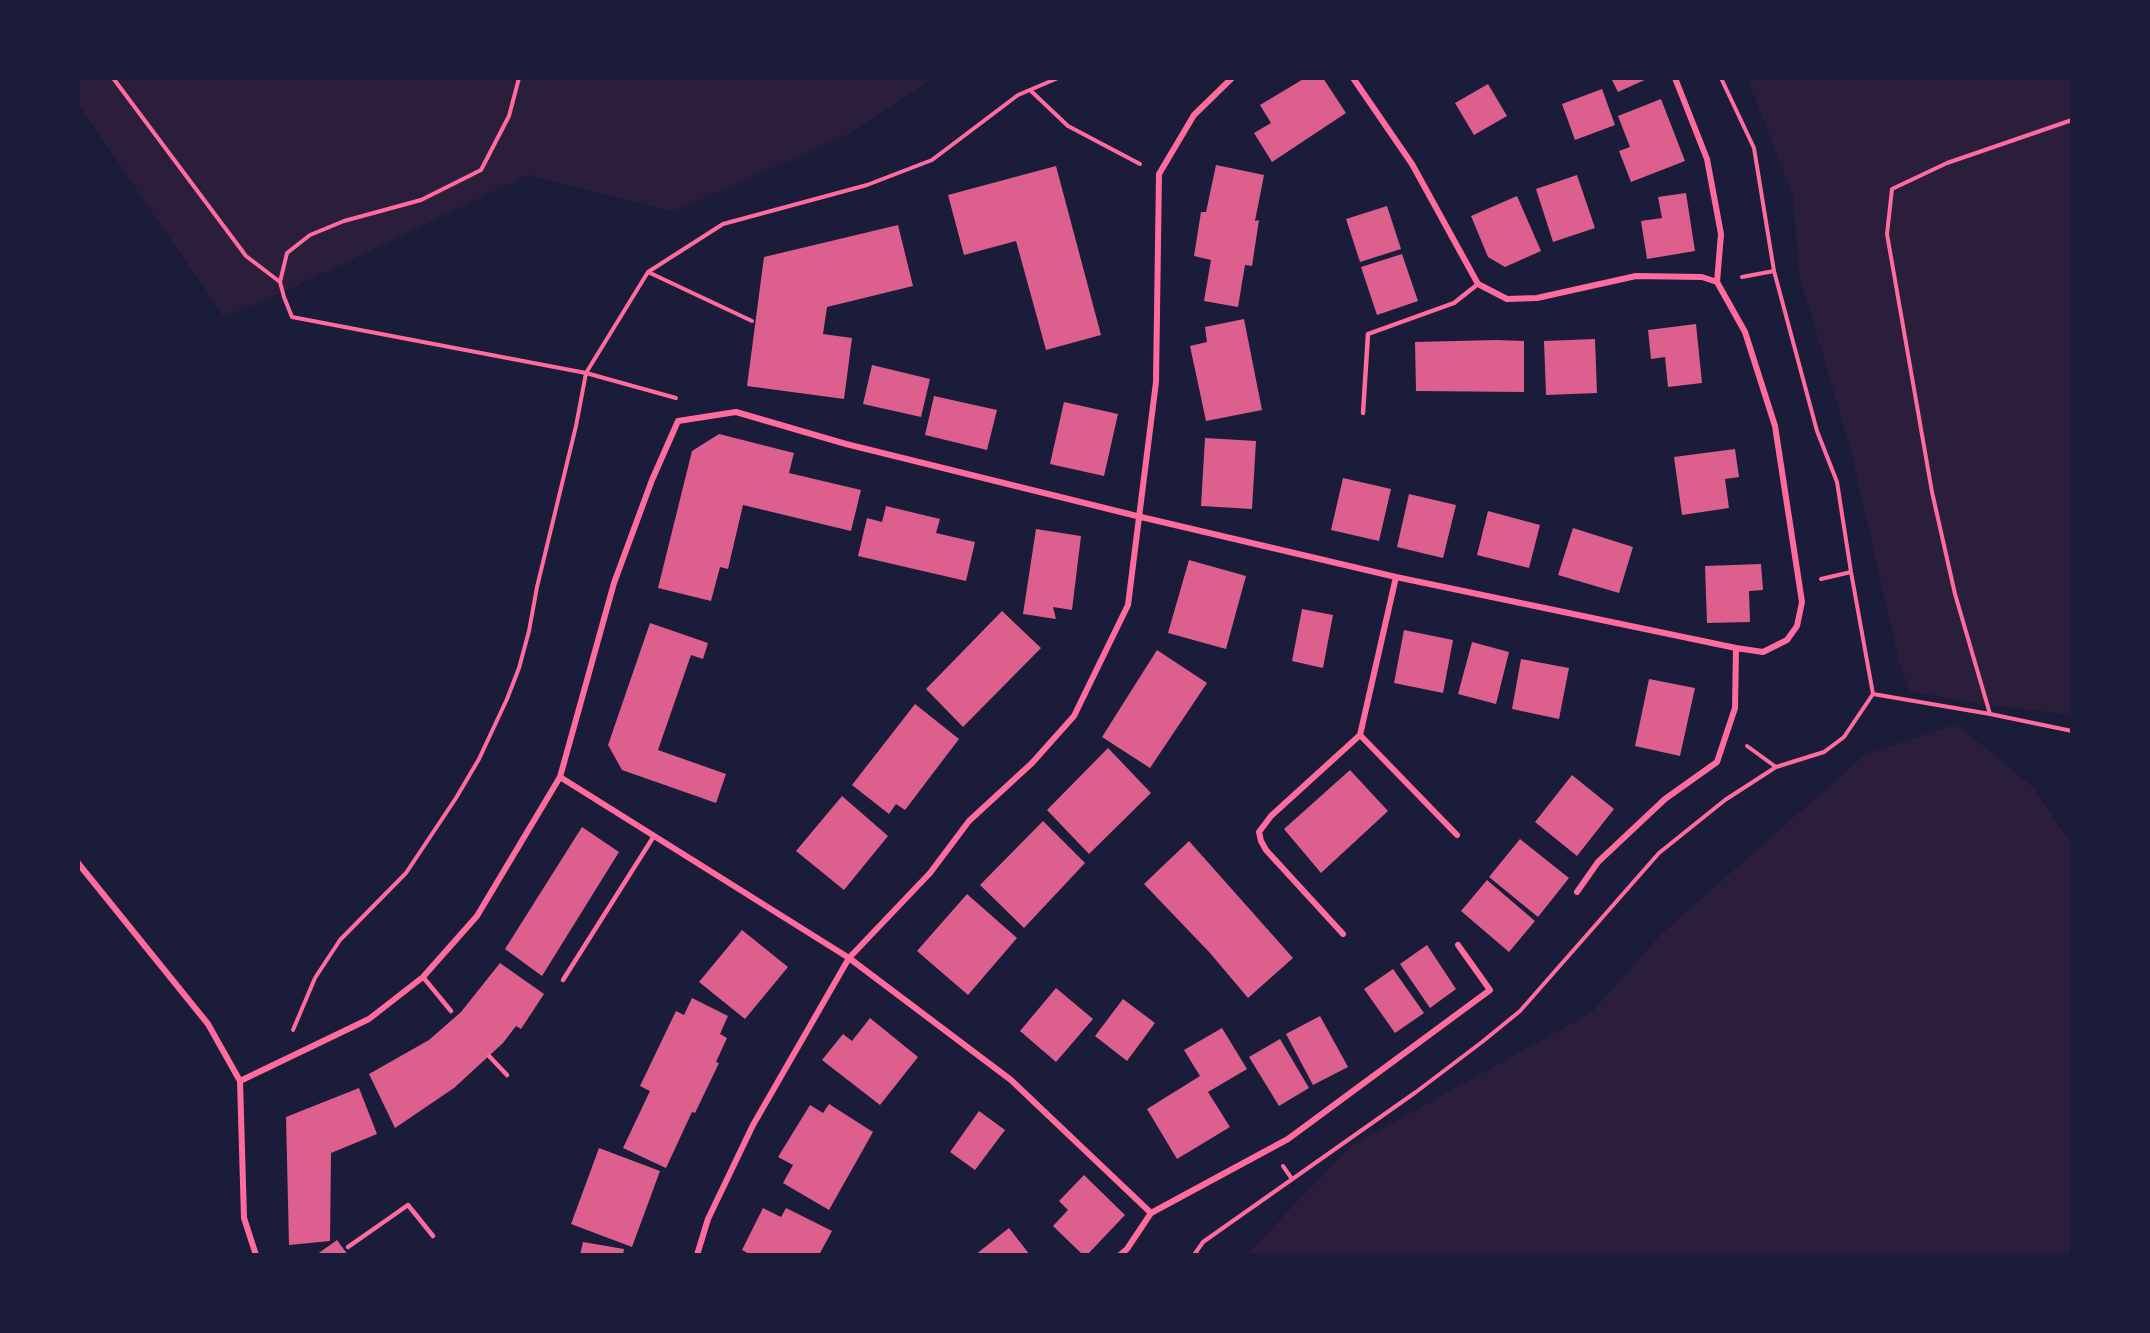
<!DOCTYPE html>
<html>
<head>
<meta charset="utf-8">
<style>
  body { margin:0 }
  #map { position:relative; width:2150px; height:1333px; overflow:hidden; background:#1b1b3a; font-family:"Sofia Sans Condensed",sans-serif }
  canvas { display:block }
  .frame { position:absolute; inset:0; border:80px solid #1b1b3a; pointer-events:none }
</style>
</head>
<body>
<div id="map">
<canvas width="2150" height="1333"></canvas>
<div class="frame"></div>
</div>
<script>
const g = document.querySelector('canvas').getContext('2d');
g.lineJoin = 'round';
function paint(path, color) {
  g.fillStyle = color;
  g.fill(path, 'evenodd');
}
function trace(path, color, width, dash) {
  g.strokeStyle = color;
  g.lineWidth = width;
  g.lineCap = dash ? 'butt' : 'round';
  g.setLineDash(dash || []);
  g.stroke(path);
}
paint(new Path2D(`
  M78 78H934L847 135 673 212 528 175 290 289 224 317 78 104Z
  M1747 78H2072V715L1973 703 1910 691 1900 666 1851 451 1799 273 1793 196Z
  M1956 724 2032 786 2072 845V1255H1246L1351 1146 1592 1012 1661 934 1866 754Z`), '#2a1e3b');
paint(new Path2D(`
  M1305 78H1323L1346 113 1272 162 1254 133 1271 123 1260 105Z
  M1611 78H1649L1618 92Z
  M1488 84 1507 116 1474 135 1455 103Z
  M1602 89 1615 125 1575 140 1562 104Z
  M1661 99 1685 161 1631 182 1619 151 1630 147 1618 116Z
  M1216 165 1264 175 1255 221 1259 220 1252 266 1245 265 1238 307 1204 301 1211 260 1194 256 1201 212H1206Z
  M1056 166 1101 335 1046 350 1016 241 964 255 948 195Z
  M1577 175 1595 228 1553 242 1536 189Z
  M1686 193 1695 251 1647 259 1641 221 1662 218 1658 197Z
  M1517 196 1541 251 1505 267 1488 257 1471 216Z
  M1387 206 1401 249 1360 262 1346 219Z
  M898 225 913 286 827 307 823 334 852 338 844 399 747 386 764 257Z
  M1402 254 1418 301 1377 315 1361 267Z
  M1244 319 1262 410 1206 421 1190 346 1207 342 1205 327Z
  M1696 324 1702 383 1668 387 1665 357 1651 359 1648 330Z
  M1595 339 1597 393 1546 395 1544 341Z
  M1496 340 1524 341V392L1416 391 1415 342Z
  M872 365 930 379 921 417 863 404Z
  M934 396 997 410 987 450 925 435Z
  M1064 402 1118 414 1104 476 1050 464Z
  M719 434 794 453 789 473 861 490 851 531 743 505 728 569 720 567 711 601 658 588 692 451Z
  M1205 438 1256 441 1252 509 1201 506Z
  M1735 449 1739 477 1725 479 1729 508 1682 515 1674 457Z
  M1343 478 1391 489 1379 541 1331 530Z
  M1409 494 1456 505 1443 558 1397 547Z
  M886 506 940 519 936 533 975 542 966 581 858 556 867 518 882 522Z
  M1488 511 1540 525 1529 568 1477 555Z
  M1573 528 1633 547 1619 593 1558 575Z
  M1036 529 1081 536 1072 610 1053 607 1056 619 1023 614Z
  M1189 560 1246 576 1226 649 1168 633Z
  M1761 564 1763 590 1749 591 1750 622 1707 623 1705 566Z
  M1302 609 1333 615 1323 668 1292 661Z
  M1002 611 1041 648 963 727 926 689Z
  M650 623 708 643 703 659 691 655 658 750 726 774 716 803 622 770 608 745Z
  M1404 630 1453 640 1443 693 1394 683Z
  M1472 642 1509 652 1496 704 1458 694Z
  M1157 650 1207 683 1150 768 1102 737Z
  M1521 659 1569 668 1559 719 1512 709Z
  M1649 679 1695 688 1680 756 1635 746Z
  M915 704 959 739 905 810 896 804 889 814 852 785Z
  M1108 748 1151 793 1089 854 1047 810Z
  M1350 770 1388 811 1321 873 1284 829Z
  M1572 775 1614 809 1577 856 1535 822Z
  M842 796 888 836 844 890 796 851Z
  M1043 821 1085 863 1024 928 980 885Z
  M582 827 619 852 542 976 505 949Z
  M1520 839 1569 878 1538 917 1489 877Z
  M1189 841 1293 958 1248 998 1210 953 1144 884Z
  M1487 880 1535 921 1509 952 1461 911Z
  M967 894 1017 938 968 995 917 951Z
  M742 930 788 967 745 1019 699 982Z
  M1427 945 1456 989 1430 1008 1400 964Z
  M500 963 544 994 521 1029 516 1026 503 1043 454 1088 395 1128 369 1074 429 1040 461 1012Z
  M1393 969 1424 1013 1395 1033 1364 989Z
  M1056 988 1093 1019 1056 1062 1020 1031Z
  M692 998 728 1016 720 1034 727 1038 716 1062 719 1063 695 1113 692 1112 666 1168 623 1148 650 1091 640 1086 676 1011 684 1015Z
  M1123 999 1155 1023 1127 1061 1095 1036Z
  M1320 1016 1348 1067 1313 1085 1286 1034Z
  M870 1018 918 1057 880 1105 822 1060 843 1034 852 1041Z
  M1222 1028 1247 1069 1208 1092 1230 1127 1177 1159 1147 1109 1200 1076 1184 1050Z
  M1280 1039 1309 1088 1279 1106 1249 1057Z
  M359 1088 377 1134 331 1153 330 1241 289 1245 286 1117Z
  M829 1104 873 1132 829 1210 783 1183 793 1165 778 1157 810 1105 823 1113Z
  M979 1111 1005 1130 975 1170 950 1152Z
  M599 1148 660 1171 632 1247 571 1224Z
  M1084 1175 1125 1215 1087 1255H1083L1053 1226 1068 1210 1059 1201Z
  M763 1208 781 1217 786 1208 832 1231 819 1255H751L742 1250Z
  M1009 1228 1030 1255H975Z
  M337 1240 348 1255H316Z
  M583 1242 624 1249 623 1255H580Z`), '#dd5f8e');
trace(new Path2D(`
  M113 78 246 256 280 282 284 297 292 317 586 373 676 398
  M1030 90 1068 126 1140 164
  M648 272 752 321
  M1742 277 1774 271
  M280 282 287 253 310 235 344 221 421 200 481 170 509 116 519 78
  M1821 579 1851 572
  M1873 694 1990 714 2072 731
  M1990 714 1955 594 1932 492 1887 234 1892 189 1947 163 2072 120
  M1747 746 1776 767
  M293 1030 315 978 340 940 406 873 456 798 479 759 507 699 519 668 529 631 537 587 576 426 586 373 648 272 723 224 867 185 932 160 1018 95 1058 78
  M1283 1166 1292 1179
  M1194 1255 1203 1242 1416 1092 1482 1042 1520 1011 1659 853 1725 800 1776 767 1824 752 1844 737 1873 694 1851 572 1837 482 1817 431 1774 271 1754 148 1721 78`), '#ff6b9d', 4);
trace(new Path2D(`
  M1363 413 1368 334 1454 303 1478 284
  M423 977 451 1011
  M563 980 654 836
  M489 1056 507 1075
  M348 1247 408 1205 433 1236`), '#ff6b9d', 4.5);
trace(new Path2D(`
  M1675 78 1707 159 1721 234 1717 282
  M1396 577 1360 735 1457 835
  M560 777 849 958 1011 1080 1151 1213
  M78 863 208 1024 240 1081 244 1218 256 1255
  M1577 892 1598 862 1665 799 1717 762 1735 708 1736 648
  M1343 934 1266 850 1261 841 1259 832 1271 816 1360 735
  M240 1081 369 1019 423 977 477 916 560 777 614 583 652 480 678 421 736 412 846 444 1141 517 1396 577 1736 648 1763 652 1787 640 1797 626 1802 602 1775 426 1745 332 1717 282 1702 277 1636 276 1537 298 1507 299 1478 284 1412 164 1353 78
  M697 1255 708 1219 753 1125 849 958 930 873 969 821 1032 763 1074 716 1128 605 1156 382 1159 174 1194 115 1232 78
  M1120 1255 1127 1249 1151 1213 1288 1139 1490 990 1458 945`), '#ff6b9d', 6);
</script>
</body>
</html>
